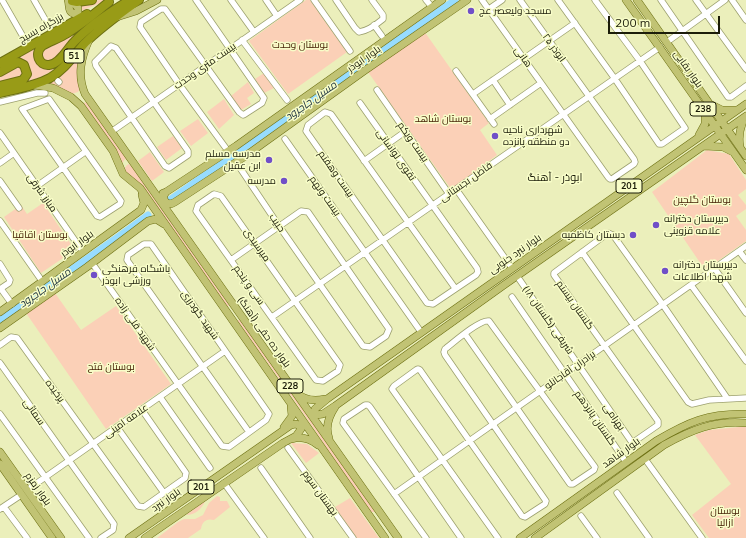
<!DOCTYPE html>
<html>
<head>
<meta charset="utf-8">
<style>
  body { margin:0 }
  #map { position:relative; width:746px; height:538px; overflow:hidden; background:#ebefbb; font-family:Mulish,sans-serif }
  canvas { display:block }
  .scale { position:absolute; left:608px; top:16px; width:112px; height:18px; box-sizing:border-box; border:2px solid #1b1c09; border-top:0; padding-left:5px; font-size:12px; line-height:14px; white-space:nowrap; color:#1b1c09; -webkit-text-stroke:3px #f8fdc8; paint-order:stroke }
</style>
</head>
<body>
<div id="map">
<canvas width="746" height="538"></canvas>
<div class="scale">200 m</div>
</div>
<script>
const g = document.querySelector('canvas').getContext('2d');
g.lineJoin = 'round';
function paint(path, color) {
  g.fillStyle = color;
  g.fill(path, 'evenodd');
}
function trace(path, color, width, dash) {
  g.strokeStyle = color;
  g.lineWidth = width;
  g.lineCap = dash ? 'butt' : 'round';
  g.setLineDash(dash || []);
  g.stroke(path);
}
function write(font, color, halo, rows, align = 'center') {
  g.font = font + ' Mulish,Cairo,sans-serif';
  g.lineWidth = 3;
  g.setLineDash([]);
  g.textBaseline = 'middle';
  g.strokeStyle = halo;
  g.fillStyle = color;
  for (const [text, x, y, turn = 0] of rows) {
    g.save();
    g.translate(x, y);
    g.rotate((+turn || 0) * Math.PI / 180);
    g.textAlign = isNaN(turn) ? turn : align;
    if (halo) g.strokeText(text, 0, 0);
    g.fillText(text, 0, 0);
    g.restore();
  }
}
paint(new Path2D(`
  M99 0H108L81 11 78 6Z
  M123 0 55 61 45 62 41 57 42 50 92 17Z
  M306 0H310L347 52 288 94 249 41Z
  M75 26 37 49 46 68 93 28C77 45 63 67 41 77 34 80 27 81 20 83L30 71 28 64 25 62 0 68Z
  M424 31 489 123 480 130 497 155 451 189 368 72Z
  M81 53 80 88 78 92 71 94 44 84Z
  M19 64 25 76 0 85V74Z
  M264 73 274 88 264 93 255 79Z
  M248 82 254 93 247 98 251 104 241 110 231 96Z
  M224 99 234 115 219 129 207 112Z
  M85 102 87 103 128 161 125 159 121 165 103 131 84 104Z
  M198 119 208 133 191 146 180 131Z
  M173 136 182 148 166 160 157 147Z
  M707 150 729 154 746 180V189L738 195 746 205V209L736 216 746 230V241L705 270 652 192Z
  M150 152 164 172 152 181 138 161Z
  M129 164 133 168 222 295 229 305 228 307 214 291 151 197 141 185 126 174 124 169 127 165Z
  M43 203 75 250 41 273 4 217 21 205 27 214Z
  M55 293 81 330 116 306 171 384 106 429 26 313Z
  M238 320H240L249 332 375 512H371C367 504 359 498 354 491 318 432 278 377 238 322Z
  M739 427H746V538H709L692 515 731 484 695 435 709 430Z
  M291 443 307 444 319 453 306 463Z
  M217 496 220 497V501H227L230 507 214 520C206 518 202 522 201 529L188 538H157L178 522 184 519H195L203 515 209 503Z
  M350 498 379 538H356L335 507Z
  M205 501C202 509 195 515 186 515Z`), '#fbd0b7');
trace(new Path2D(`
  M168 201 455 0
  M0 320C49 284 100 251 148 215`), '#97dcff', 7);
const minor = new Path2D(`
  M2 0 25 40
  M34 0 50 28
  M196 0 264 98 262 103 245 114 243 115 239 112 165 9H161L141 22 140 27 179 84 228 151
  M231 0 254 32
  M266 0 277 16
  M314 0 350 51
  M336 0 355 28 359 32C367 31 377 24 383 19V15L372 0
  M426 0 432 7
  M482 0 608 177 610 179H612L634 164 635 162 634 159 520 0
  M558 0 615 79 659 144H662L685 128 640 61 595 0
  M661 0 728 97H731L746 86
  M696 0 746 69
  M732 0 746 20
  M489 9 502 0
  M374 25 382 36
  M242 40 287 100
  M667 42 725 0
  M111 46 116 48 188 151V155L169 168 165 166 96 66 95 62Z
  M456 71 494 124
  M493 80 510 105
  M58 81 59 82
  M377 90 449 194
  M473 94 575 23
  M49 99 121 201 120 204 100 217 97 216 22 109Z
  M0 102 37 93H45
  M360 103 477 268 478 272 476 275 433 304 427 303 306 131 308 125 325 112 331 114 455 288
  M490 119 541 83
  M111 132 300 0
  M0 133 83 252
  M285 139 421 332
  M364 161 406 131
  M0 163 14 153
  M0 181 19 208
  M37 186 85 152
  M456 189 512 268
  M214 194 221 196 340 365 338 371 323 381 316 380 196 211 198 205Z
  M0 221 42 281
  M739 251 746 260
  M582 252 688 402 692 404 709 400 746 398
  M231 260 301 211 308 212 389 329 386 336 370 347 363 346 279 226 236 162
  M92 263 222 446 229 447 266 420 269 414 151 244H144L128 255 127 260 249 432
  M0 264 10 280 9 283 0 289
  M715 269 746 313
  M517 276 631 441H635L658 425V421L554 275V273L608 233 613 235 663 305 727 398
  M691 285 746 361
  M1 289 12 304
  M512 297 626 462
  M272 317 660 47
  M465 334 570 484H573L594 470 595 467 489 321C480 319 453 343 445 349L444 352 445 355 546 501 545 504 525 517 522 516 420 370 418 369 416 370 394 386 392 389 498 538
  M0 345 11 337 17 338 138 506 144 507 185 478 186 473 142 410
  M0 363 114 524 113 530 101 538
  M160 397 210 468
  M0 414 89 538
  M117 427 164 493
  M288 448 353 538
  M645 459 702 538
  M261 468 310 538
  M224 483 264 538
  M27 490 225 351
  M617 493 649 538
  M394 494 746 246
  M4 507 27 538
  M0 509 21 495
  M581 516 597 538
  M426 538 343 423 344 419 365 405H368L370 407 461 538`);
const major = new Path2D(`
  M68 0C70 6 67 13 76 14L78 12V8L71 0
  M626 0 746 170
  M637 0 746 156
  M117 17 136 11 157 0
  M89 40C81 58 77 75 85 94L398 538
  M35 85 53 88 71 97 81 106 113 151 123 174 140 188 385 538
  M746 104 327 399 315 409 314 413 316 415 323 414 335 406 504 285 746 116
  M712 105 722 110H736
  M699 135 705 124V111
  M704 146 723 147 733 152
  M740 146C738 135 740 127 745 117
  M166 192 163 197 166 203 171 204 175 202 244 157 364 71 467 0
  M163 193 166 192 236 146 442 0
  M0 312 141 210 144 203 142 195
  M0 328 87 267 148 221 156 219 164 224
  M297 393C305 401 315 401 325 399
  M284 427 292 416 291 407
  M329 438C325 427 329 416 335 407
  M292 439C301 436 310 439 318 445
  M0 452 61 538
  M0 464 52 538
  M129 538 291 425 295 424 299 425 301 429 296 436 283 443 145 538
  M520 538 656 441C688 422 708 413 746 414
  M535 538 664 445C691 430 715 420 746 423`);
const highway = new Path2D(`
  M72 1 77 2 92 0
  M109 2C95 13 80 26 64 35 57 39 49 42 42 46 34 53 39 66 49 65 60 64 67 49 74 42 90 25 110 12 130 0
  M0 63 87 14
  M0 72 18 62 24 65 27 74 23 80 0 86
  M0 93C17 89 35 86 50 78 65 69 74 55 85 43 101 27 121 13 139 0`);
trace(minor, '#9ca06e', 7);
trace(major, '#6c6f12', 8);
trace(highway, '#6c6f12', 10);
trace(minor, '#fff', 5.5);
trace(major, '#c1c374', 7);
trace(highway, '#989b17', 8);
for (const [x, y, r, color] of [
  [471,11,4,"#704fc8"],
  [495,136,4,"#704fc8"],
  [269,160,4,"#704fc8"],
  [284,181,4,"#704fc8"],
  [656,225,4,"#704fc8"],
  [633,235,4,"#704fc8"],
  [665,271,4,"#704fc8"],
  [94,275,4,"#704fc8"]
]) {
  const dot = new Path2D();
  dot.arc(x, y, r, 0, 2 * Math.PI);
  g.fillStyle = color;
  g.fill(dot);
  trace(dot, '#f8fdc8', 1.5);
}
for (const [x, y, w] of [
  [74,56,20],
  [703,109,26],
  [629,186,26],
  [290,386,26],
  [201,487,26]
]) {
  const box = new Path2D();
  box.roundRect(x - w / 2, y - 7, w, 14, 3);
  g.fillStyle = '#f8fdc8';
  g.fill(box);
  trace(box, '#1b1c09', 1);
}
write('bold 9px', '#1b1c09', null, [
  ["51",74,56],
  ["238",703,109],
  ["201",629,186],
  ["228",290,386],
  ["201",201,487]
]);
write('10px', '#1b1c09', '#f8fdc8', [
  ["مسجد ولیعصر عج",479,11],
  ["شهرداری ناحیه",503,130],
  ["دو منطقه پانزده",503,142],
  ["مدرسه مسلم",261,154,"right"],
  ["ابن عقیل",261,166,"right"],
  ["مدرسه",276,181,"right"],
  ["دبیرستان دخترانه",664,219],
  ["علامه قزوینی",664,231],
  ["دبستان کاظمیه",625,235,"right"],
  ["دبیرستان دخترانه",673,265],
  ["شهدا اطلاعات",673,277],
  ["باشگاه فرهنگی",102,269],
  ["ورزشی ابوذر",102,281]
], 'left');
write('10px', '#1b1c09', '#f8fdc8', [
  ["بزرگراه بسیج",41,28,-30],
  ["ابوذر ۲۵",554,48,54],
  ["هانی",523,57,54],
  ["بلوار ابوذر",364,59,-35],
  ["بیست متری وحدت",205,66,-35],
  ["بلوار بقایی",688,69,55],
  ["بیست ویکم",413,142,55],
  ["تقوی لواسانی",396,155,55],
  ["بیست وهفتم",336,174,55],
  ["فاضل بجستانی",466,182,-35],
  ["مبارز شرقی",42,193,55],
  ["بیست ونهم",325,196,55],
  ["حبیب",277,223,56],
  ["بلوار ابوذر",77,244,-36],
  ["میرسیدی",257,245,55],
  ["بلوار نبرد جنوبی",515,254,-35],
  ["سی و پنجم",249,285,55],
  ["گلستان بیستم",575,305,55],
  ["شهید گودرزی",200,315,55],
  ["شریفی (گلستان ۱۸)",548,320,55],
  ["شهید قلی زاده",135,324,55],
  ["بلوار ده حقی (آهنگ)",264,332,55],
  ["برادران آقاجانلو",570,370,-35],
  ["پرخیده",55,391,54],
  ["سمائی",34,412,55],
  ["بهرامی",614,417,56],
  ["گلستان پانزدهم",595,418,55],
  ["علامه امینی",126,421,-35],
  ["بلوار شاهد",621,453,-36],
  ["بلوار زمزم",38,489,55],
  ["بهستان سوم",320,493,54],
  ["بلوار نبرد",166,500,-35]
]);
write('10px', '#482308', '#f8fdc8', [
  ["بوستان وحدت",300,45],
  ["بوستان شاهد",443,119],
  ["بوستان گلچین",702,200],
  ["بوستان اقاقیا",40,235],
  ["بوستان فتح",111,367],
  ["بوستان",725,511],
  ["آزالیا",725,523]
]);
write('italic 11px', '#213742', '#f8fdc8', [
  ["مسیل جاجرود",311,101,-35],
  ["مسیل جاجرود",45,288,-35]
]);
write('11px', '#1b1c09', '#f8fdc8', [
  ["ابوذر - آهنگ",555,178]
]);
</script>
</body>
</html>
